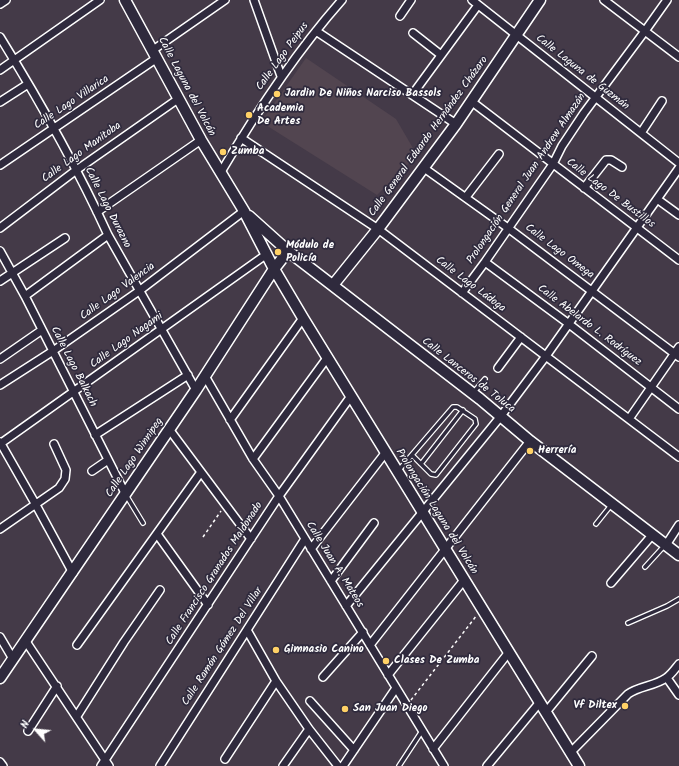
<!DOCTYPE html>
<html>
<head>
<meta charset="utf-8">
<style>
  body { margin:0 }
  #map { position:relative; width:679px; height:766px; overflow:hidden; background:#443a48; font-family:Kalam,sans-serif }
  canvas { display:block }
  .north { position:absolute; left:16px; top:710px; width:40px; height:40px; -webkit-text-stroke:3px #2f2a3d; paint-order:stroke; rotate:297deg; font-size:11px; font-weight:700; line-height:16px; text-align:center; color:#fff }
  .north::after { content:''; display:block; margin:auto; width:14px; height:18px; background:#fff; clip-path:polygon(50% 0,100% 100%,50% 72%,0 100%) }
</style>
</head>
<body>
<div id="map">
<canvas width="679" height="766"></canvas>
<div class="north">N</div>
</div>
<script>
const g = document.querySelector('canvas').getContext('2d');
g.lineJoin = 'round';
function paint(path, color) {
  g.fillStyle = color;
  g.fill(path, 'evenodd');
}
function trace(path, color, width, dash) {
  g.strokeStyle = color;
  g.lineWidth = width;
  g.lineCap = dash ? 'butt' : 'round';
  g.setLineDash(dash || []);
  g.stroke(path);
}
function write(font, color, halo, rows, align = 'center') {
  g.font = font + ' Kalam,sans-serif';
  g.lineWidth = 3.5;
  g.setLineDash([]);
  g.textBaseline = 'middle';
  g.strokeStyle = halo;
  g.fillStyle = color;
  for (const [text, x, y, turn = 0] of rows) {
    g.save();
    g.translate(x, y);
    g.rotate((+turn || 0) * Math.PI / 180);
    g.textAlign = isNaN(turn) ? turn : align;
    if (halo) g.strokeText(text, 0, 0);
    g.fillText(text, 0, 0);
    g.restore();
  }
}
paint(new Path2D(`
  M306 58 396 119 417 155 377 195 261 122Z`), '#524550');
const lane = new Path2D(`
  M473 393 485 379
  M421 464 463 410
  M398 471 453 407H457L475 419 476 424 436 475 431 474 412 455
  M126 495 143 523
  M596 524 612 504
  M645 567 665 545
  M628 623 667 606 679 599
  M399 766 422 731`);
const street = new Path2D(`
  M254 0 281 76
  M472 0 679 163
  M604 0 679 57
  M0 4 6 0
  M400 16 411 0
  M316 31 456 124
  M413 33 441 55
  M0 37C39 100 77 167 108 235L196 390
  M153 50 225 0
  M0 70 100 0
  M412 95 478 5
  M471 101 679 260
  M0 102 28 84
  M641 133 662 101
  M241 138 378 229 679 457
  M0 165 157 58
  M424 168 508 228 679 357
  M221 172C257 111 295 53 342 0
  M584 188 606 160H611L622 167
  M466 197 499 154
  M657 199 679 215
  M97 212 201 140
  M0 228 75 171 178 99
  M0 251 25 296 125 493
  M485 262 569 324 679 409
  M0 281 65 238
  M462 293 485 262 553 164 562 146 584 113 645 31 667 0
  M25 296 108 235
  M0 359 42 330
  M498 368 521 337
  M205 376 253 459 279 496 444 766
  M0 385 53 351 139 291 244 211
  M629 419 679 347
  M230 420 303 318
  M169 429 251 539
  M95 435 188 375
  M0 442 36 505 73 573
  M0 444 267 254
  M253 459 327 358
  M92 471 108 460
  M0 529 59 488 65 479 66 470 54 444
  M157 534 208 605
  M666 545 679 525
  M311 549 386 452
  M331 581 374 523
  M611 583 653 534
  M346 606 501 416 546 356 679 168
  M247 630 276 681 309 729 338 766
  M0 637 13 659
  M25 640 109 766
  M77 645 201 472
  M370 645 530 441
  M388 675 464 580
  M323 677 363 632
  M667 678 679 695
  M310 701 354 750
  M546 712 592 656
  M77 716 124 642 160 590
  M28 731 57 686
  M433 749 509 652
  M571 752 628 694C639 686 655 686 666 678 671 675 675 669 679 664
  M225 759 276 681
  M0 762 3 766
  M101 766 279 496 351 396
  M160 766 305 539
  M283 766 309 729
  M343 766 396 688
  M487 766 540 702`);
const secondary = new Path2D(`
  M125 0 201 140 244 211 274 269 303 318 579 766
  M249 216 288 251 480 399 530 441 679 555
  M333 285 378 229 456 124 540 0
  M0 678 196 390 274 269 288 251`);
trace(lane, '#fff', 6);
trace(street, '#fff', 10);
trace(secondary, '#fff', 13);
trace(new Path2D(`
  M203 537 221 511
  M411 700 477 615`), '#fff', 1.5, [3, 3]);
trace(lane, '#2f2a3d', 3.5);
trace(street, '#2f2a3d', 7);
trace(secondary, '#2f2a3d', 10);
for (const [x, y, r, color] of [
  [277,94,4,"#ffd166"],
  [249,115,4,"#ffd166"],
  [223,152,4,"#ffd166"],
  [278,252,4,"#ffd166"],
  [530,451,4,"#ffd166"],
  [276,650,4,"#ffd166"],
  [386,661,4,"#ffd166"],
  [625,706,4,"#ffd166"],
  [345,709,4,"#ffd166"]
]) {
  const dot = new Path2D();
  dot.arc(x, y, r, 0, 2 * Math.PI);
  g.fillStyle = color;
  g.fill(dot);
  trace(dot, '#2f2a3d', 1.5);
}
write('11px', '#fff', '#2f2a3d', [
  ["Calle Lago Peipus",283,57,-54],
  ["Calle Laguna de Guzmán",582,73,38],
  ["Calle Laguna del Volcán",186,87,62],
  ["Calle Lago Villarica",72,103,-34],
  ["Calle General Eduardo Hernández Cházaro",429,137,-54],
  ["Calle Lago Manitoba",82,153,-36],
  ["Prolongación General Juan Andrew Almazán",527,179,-56],
  ["Calle Lago De Bustillos",610,194,37],
  ["Calle Lago Durazno",107,208,63],
  ["Calle Lago Omega",559,252,37],
  ["Calle Lago Ládoga",470,285,37],
  ["Calle Lago Valencia",118,292,-36],
  ["Calle Abelardo L. Rodríguez",589,326,37],
  ["Calle Lago Nagami",127,341,-36],
  ["Calle Lago Balkach",73,367,63],
  ["Calle Lanceros de Toluca",468,376,38],
  ["Calle Lago Winnipeg",135,458,-56],
  ["Prolongación Laguna del Volcán",436,512,58],
  ["Calle Juan A. Mateos",334,565,58],
  ["Calle Francisco Granados Maldonado",215,574,-57],
  ["Calle Ramón Gómez Del Villar",223,647,-57]
]);
write('bold 11px', '#fff', '#2f2a3d', [
  ["Jardin De Niños Narciso Bassols",285,94],
  ["Academia",257,109],
  ["De Artes",257,122],
  ["Zumba",231,152],
  ["Módulo de",286,246],
  ["Policía",286,259],
  ["Herrería",538,451],
  ["Gimnasio Canino",284,650],
  ["Clases De Zumba",394,661],
  ["Vf Diltex",617,706,"right"],
  ["San Juan Diego",353,709]
], 'left');
</script>
</body>
</html>
